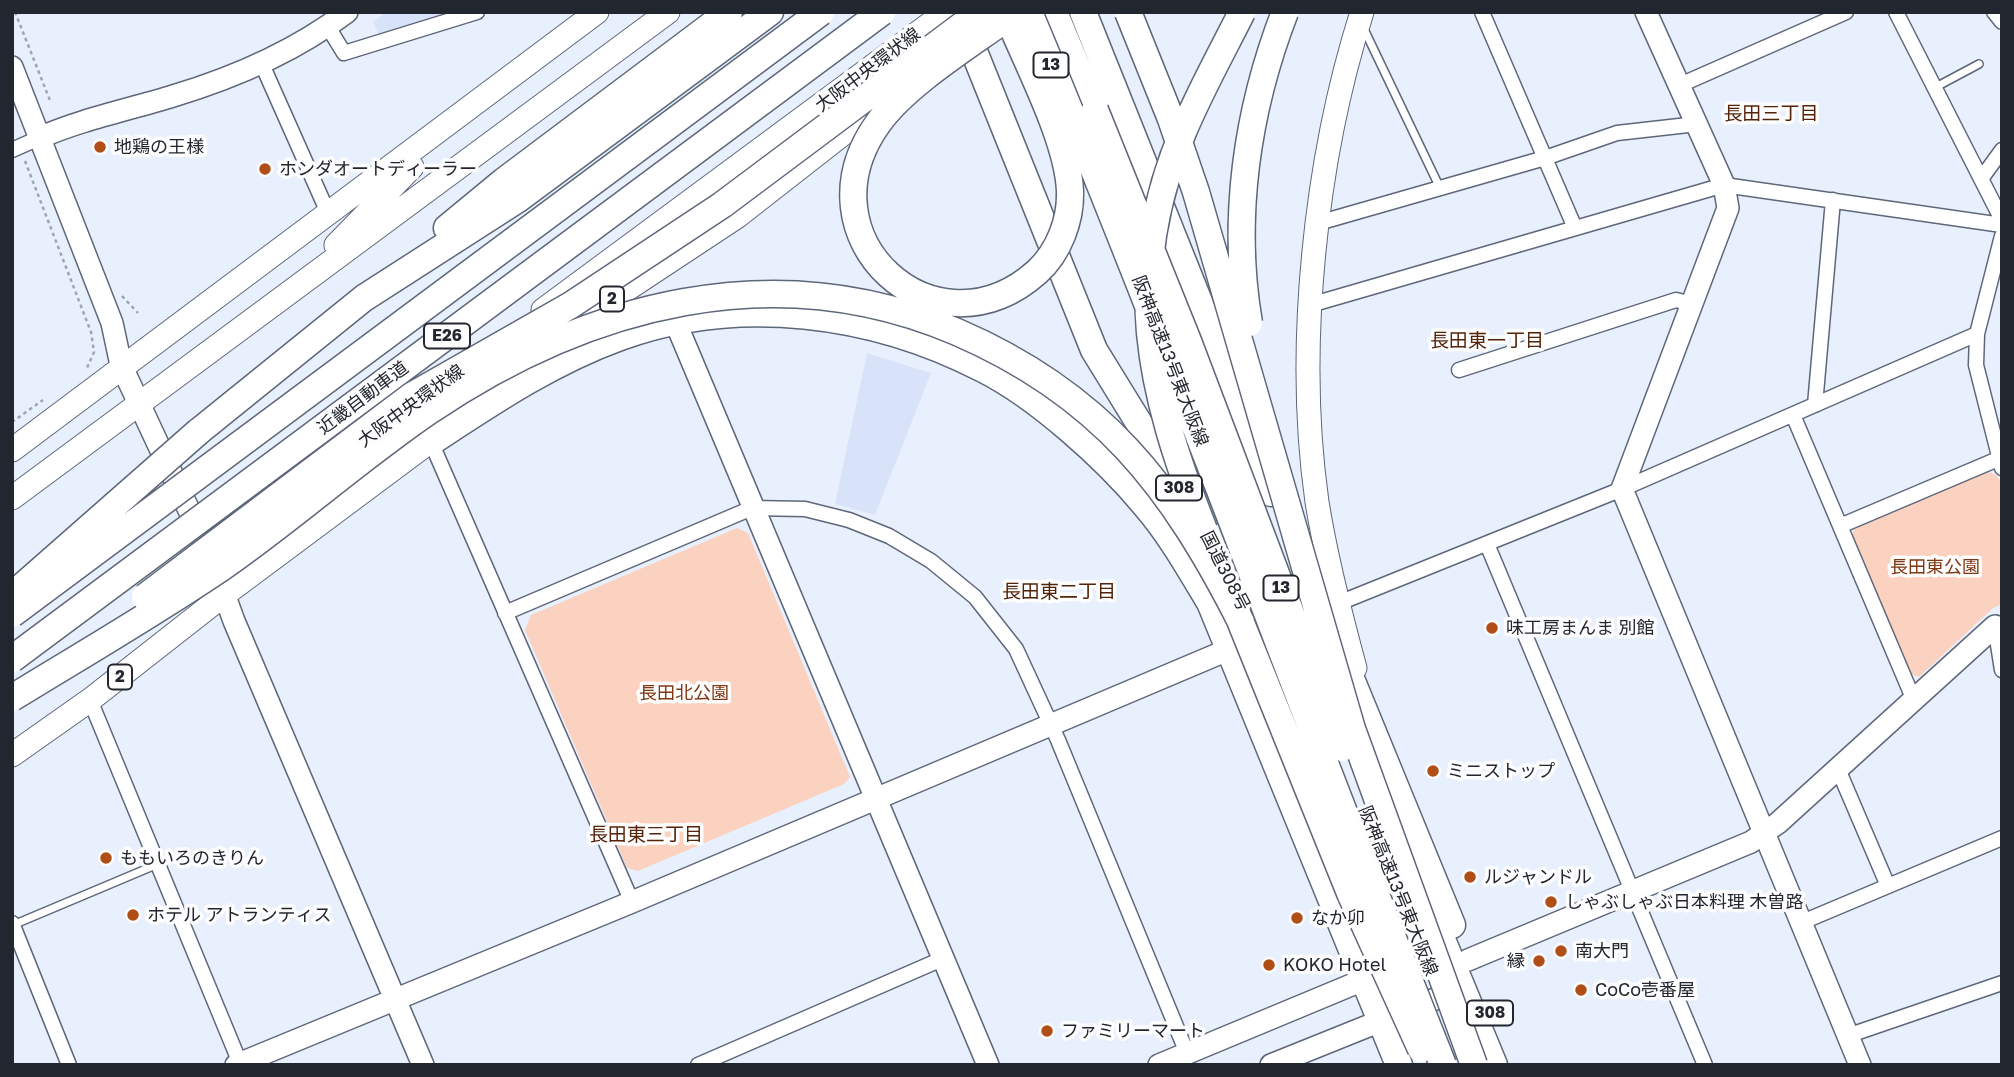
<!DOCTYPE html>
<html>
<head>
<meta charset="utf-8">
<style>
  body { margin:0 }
  #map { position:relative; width:2014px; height:1077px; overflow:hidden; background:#e9f0fd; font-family:"Golos Text",sans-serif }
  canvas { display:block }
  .frame { position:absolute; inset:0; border:14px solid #22262e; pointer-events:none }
</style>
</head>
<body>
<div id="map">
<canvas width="2014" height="1077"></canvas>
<div class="frame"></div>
</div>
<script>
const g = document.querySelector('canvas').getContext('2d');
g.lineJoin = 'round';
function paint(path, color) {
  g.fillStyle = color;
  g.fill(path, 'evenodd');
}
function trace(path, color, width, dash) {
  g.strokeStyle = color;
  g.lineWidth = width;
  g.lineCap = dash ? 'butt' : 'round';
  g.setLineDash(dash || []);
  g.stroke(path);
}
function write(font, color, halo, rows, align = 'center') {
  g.font = font + ' "Golos Text","Noto Sans JP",sans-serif';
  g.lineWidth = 7;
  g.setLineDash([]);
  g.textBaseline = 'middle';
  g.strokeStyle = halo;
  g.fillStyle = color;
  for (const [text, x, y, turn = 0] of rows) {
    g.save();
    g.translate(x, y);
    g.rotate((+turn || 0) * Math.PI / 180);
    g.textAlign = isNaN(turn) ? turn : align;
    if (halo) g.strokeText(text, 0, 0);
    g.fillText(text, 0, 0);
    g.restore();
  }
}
paint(new Path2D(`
  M386 12H457L379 36 373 22Z
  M867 353 931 373 875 515 835 504Z`), '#d8e3fa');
paint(new Path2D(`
  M1988 472 1997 475 2002 486V604L1993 608 1919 677 1908 673 1850 539 1855 528Z
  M737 528 748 533 850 777 844 784 638 871 627 868 525 630 531 615Z`), '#fbd1bf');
const lane = new Path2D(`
  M1363 27 1440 188
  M1934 88 1979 64
  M13 925 158 864`);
const street = new Path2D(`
  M1482 12 1575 228
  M1896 12 2002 220
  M1994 12 2002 22
  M328 27 344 53 477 12
  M261 62 329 215
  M1680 85 1846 12
  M12 150 39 138
  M1981 179 2002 150
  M1318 223 1545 158 1617 133 1697 124
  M2002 236 1977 334 1976 365 2002 468
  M1310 305 1724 185 2002 225
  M1459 370 1676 300 1692 304
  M1815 405 1833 200
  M1793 415 1913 698
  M431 442 632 902
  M1840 526 1998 459
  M1487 544 1705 1065
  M1334 605 1622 489 1977 334
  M505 613 752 508 805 509 849 520 889 536 931 561 975 597 1016 649 1058 740 1187 1053
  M1997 624 1995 626 2002 670
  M90 700 240 1063
  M1838 769 1888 886
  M12 923 69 1065
  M1800 923 2002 838
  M1847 1036 2002 983
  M698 1065 942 959`);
const secondary = new Path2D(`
  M1646 12 1724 185 1728 208 1622 489 1860 1065
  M12 67 112 323 121 365 210 555 234 621 423 1065
  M39 138C82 119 128 110 173 96 233 78 297 50 347 12
  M675 321 988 1065
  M1468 960 1751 842 1778 823 1995 626
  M236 1065 632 902 1230 649
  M1159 1065 1445 946
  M1271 1065 1460 989`);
const primary = new Path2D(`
  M336 245 412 167
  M543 310 946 12
  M564 331 738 216 894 94
  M12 450 597 12
  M12 498 668 12
  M1355 668C1340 613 1326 558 1317 502 1295 348 1315 160 1362 12
  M12 755 90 700 224 595 444 431`);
const highway = new Path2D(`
  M1054 12 1095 110
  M1083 12 1254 439 1271 493
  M963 24 1094 350 1187 501
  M447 228 504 181 729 12
  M198 432 364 298 518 199 770 12
  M431 442C492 402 551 362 620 337 738 294 873 312 983 369 1037 396 1106 458 1145 505 1171 535 1191 571 1212 606
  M1205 590 1399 1065
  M1338 647 1452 925
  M1429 908 1494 1065`);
trace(lane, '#5e677a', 10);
trace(street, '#5e677a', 17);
trace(secondary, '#5e677a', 24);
trace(primary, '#5e677a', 25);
trace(highway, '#5e677a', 29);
trace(new Path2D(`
  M15 12 51 103
  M25 161 91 332 94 352 87 368
  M122 296 138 313
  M12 422 43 400`), '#9fa4b0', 2.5, [3.5, 3.5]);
trace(lane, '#fff', 7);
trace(street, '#fff', 14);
trace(secondary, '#fff', 21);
trace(primary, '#fff', 23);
trace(highway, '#fff', 26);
const highwayBridge = new Path2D(`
  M1006 12C1026 62 1068 139 1070 191 1071 220 1059 252 1037 272 935 363 795 237 879 122 908 82 975 42 1015 12
  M1029 12C1175 360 1303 715 1443 1065
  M1128 12 1171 119 1196 192 1352 729 1474 1065
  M1095 110 1188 341 1342 748
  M1249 323C1231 219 1247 110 1285 12
  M1204 530C1149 391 1122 276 1183 132 1200 91 1222 52 1242 12
  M16 592 198 432
  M145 597 413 395 571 305 722 205 980 12
  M1235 608 1350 893 1421 1049
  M12 614 821 12
  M12 659 882 12
  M12 698C82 655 153 614 221 568 292 519 357 460 429 411 587 304 775 254 957 332 1101 394 1172 486 1241 622`);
trace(highwayBridge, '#5e677a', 29, []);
trace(highwayBridge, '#fff', 26);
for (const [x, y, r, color] of [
  [100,147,7,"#b14d17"],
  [265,169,7,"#b14d17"],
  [1492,628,7,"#b14d17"],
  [1433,771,7,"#b14d17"],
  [106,858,7,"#b14d17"],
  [1470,877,7,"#b14d17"],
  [1551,902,7,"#b14d17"],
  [133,915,7,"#b14d17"],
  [1297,918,7,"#b14d17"],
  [1561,951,7,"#b14d17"],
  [1539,961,7,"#b14d17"],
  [1269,965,7,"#b14d17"],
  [1581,990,7,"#b14d17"],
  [1047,1031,7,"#b14d17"]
]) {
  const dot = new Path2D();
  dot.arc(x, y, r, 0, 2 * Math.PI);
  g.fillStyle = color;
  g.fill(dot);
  trace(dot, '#fdfdfd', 2.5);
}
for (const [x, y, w] of [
  [1051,65,35],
  [612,299,24],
  [447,336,46],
  [1179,488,46],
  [1281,588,35],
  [120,677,24],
  [1490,1013,46]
]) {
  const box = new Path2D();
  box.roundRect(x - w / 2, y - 12.5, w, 25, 5);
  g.fillStyle = '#fdfdfd';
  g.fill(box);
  trace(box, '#22262e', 2);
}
write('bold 16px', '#22262e', null, [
  ["13",1051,65],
  ["2",612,299],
  ["E26",447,336],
  ["308",1179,488],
  ["13",1281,588],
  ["2",120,677],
  ["308",1490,1013]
]);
write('18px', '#22262e', '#fdfdfd', [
  ["大阪中央環状線",868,70,-37],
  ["阪神高速13号東大阪線",1170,361,69],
  ["近畿自動車道",363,398,-37],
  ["大阪中央環状線",411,406,-36],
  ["国道308号",1225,571,63],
  ["阪神高速13号東大阪線",1398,891,68]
]);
write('18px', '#22262e', '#fdfdfd', [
  ["地鶏の王様",114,147],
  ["ホンダオートディーラー",279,169],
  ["味工房まんま 別館",1506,628],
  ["ミニストップ",1447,771],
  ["ももいろのきりん",120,858],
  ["ルジャンドル",1484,877],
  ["しゃぶしゃぶ日本料理 木曽路",1565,902],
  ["ホテル アトランティス",147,915],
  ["なか卯",1311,918],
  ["南大門",1575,951],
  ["縁",1525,961,"right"],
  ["KOKO Hotel",1283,965],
  ["CoCo壱番屋",1595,990],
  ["ファミリーマート",1061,1031]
], 'left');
write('18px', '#7f3814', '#fdfdfd', [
  ["長田東公園",1935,567],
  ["長田北公園",684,693]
]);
write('19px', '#53230a', '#fdfdfd', [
  ["長田三丁目",1771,114],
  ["長田東一丁目",1487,341],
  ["長田東二丁目",1059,592],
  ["長田東三丁目",646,835]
]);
</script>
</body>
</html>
